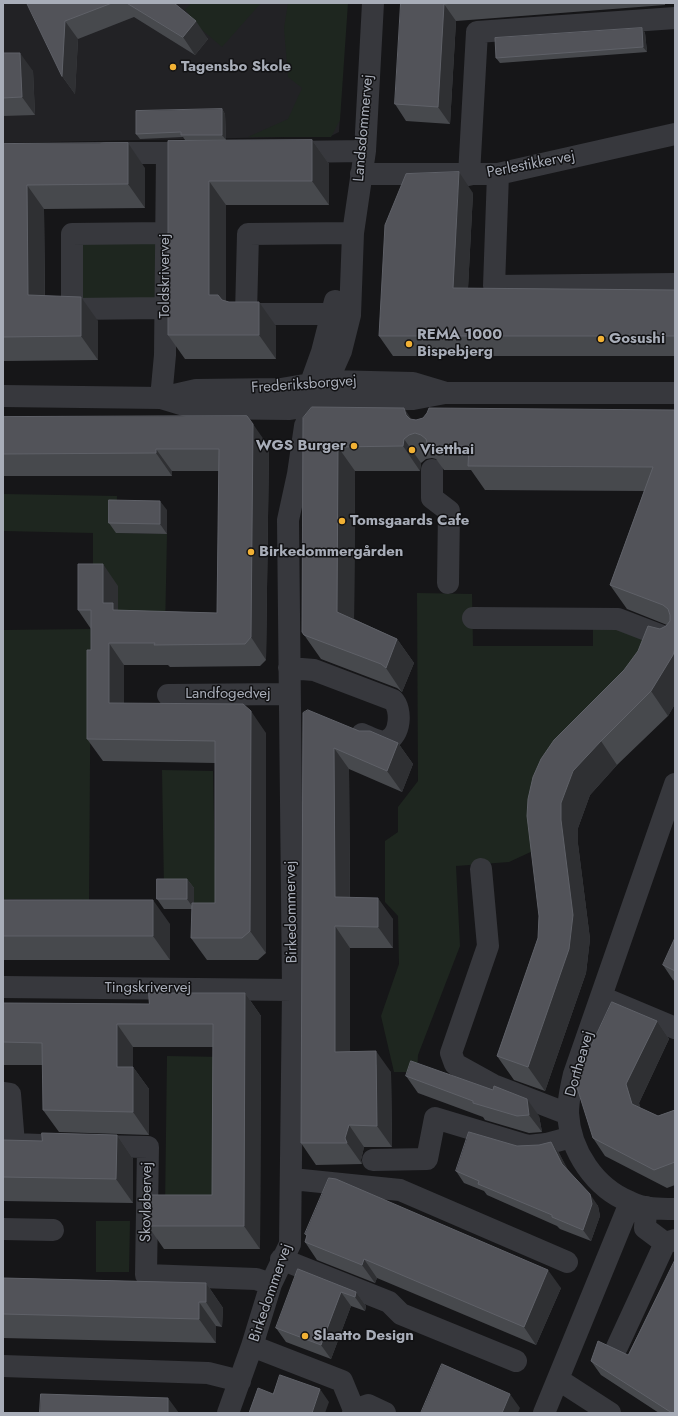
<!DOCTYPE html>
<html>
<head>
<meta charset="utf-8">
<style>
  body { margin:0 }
  #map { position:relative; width:678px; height:1416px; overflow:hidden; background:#161618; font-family:Jost,sans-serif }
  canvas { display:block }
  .frame { position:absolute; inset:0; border:4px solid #a8adb8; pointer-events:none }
</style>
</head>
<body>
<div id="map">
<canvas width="678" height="1416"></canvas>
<div class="frame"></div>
</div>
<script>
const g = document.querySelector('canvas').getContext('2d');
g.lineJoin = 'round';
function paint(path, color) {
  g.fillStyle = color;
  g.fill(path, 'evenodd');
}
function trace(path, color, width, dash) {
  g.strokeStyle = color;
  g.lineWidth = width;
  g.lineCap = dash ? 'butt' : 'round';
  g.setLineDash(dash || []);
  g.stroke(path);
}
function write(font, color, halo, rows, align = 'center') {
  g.font = font + ' Jost,sans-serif';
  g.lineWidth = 3;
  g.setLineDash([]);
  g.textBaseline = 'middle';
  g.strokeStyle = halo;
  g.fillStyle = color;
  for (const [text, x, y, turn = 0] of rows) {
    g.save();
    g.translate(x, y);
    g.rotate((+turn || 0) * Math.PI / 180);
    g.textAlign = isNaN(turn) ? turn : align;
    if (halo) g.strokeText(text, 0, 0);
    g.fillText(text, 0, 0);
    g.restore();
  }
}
paint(new Path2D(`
  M3 3H347L339 132 331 136 3 143Z`), '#222225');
paint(new Path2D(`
  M191 3H261L222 47 187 17 189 14 185 10Z
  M288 3H348L340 120 331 137H248L288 119 302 88 288 77 284 28Z
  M76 241H156V303L77 304Z
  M3 494 117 496 116 533 167 534 165 632 114 625 93 572V533L3 531Z
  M417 593 472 594 473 646H593V625H611L656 642 535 850 509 862 456 866 460 946 418 1055 417 1076 407 1072H394L381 1016 399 964 398 916 385 902V841L398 832V807L418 781Z
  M91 629 89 900 3 899V630Z
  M162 770 213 771 216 915H194V888H164Z
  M167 1056 223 1057 221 1209 165 1208Z
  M96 1221H130L129 1272H96Z`), '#1e261f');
trace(new Path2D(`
  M290 152 365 151
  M106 153H197
  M361 174H498L675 134
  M498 174 494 286 675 284
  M469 175 477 32 675 18
  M164 308 72 309V234L165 233
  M330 314H246L248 234 353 233
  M3 396 161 398 196 390 281 389 328 381 413 383 443 392
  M308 396V391L322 352 335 301
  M161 398 194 408 290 409 346 400 413 399 445 393H675
  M161 398 165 355 167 153
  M432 470V498L449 511 448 583
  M473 618 618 619 675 641
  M289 668 314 670 393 700C402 709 401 736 386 741 378 743 369 737 362 734
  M168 695 289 694
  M675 784 574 1074C571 1087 568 1100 568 1113 570 1151 595 1188 630 1202 644 1209 660 1209 675 1209
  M481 869 488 946 451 1053 455 1064 493 1085 568 1114
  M3 987 293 990
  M601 997 675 1028
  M3 1093 10 1094 14 1144 41 1145
  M95 1146 148 1147 146 1275 256 1279 271 1284
  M373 1160 427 1159 435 1118 528 1146 546 1144 572 1137
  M292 1179 400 1190 567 1262
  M646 1207 645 1228 665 1243
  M3 1229 53 1230
  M281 1259 389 1302 401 1314 516 1361
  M252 1346 342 1381 354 1410 353 1413
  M617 1347 665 1243 675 1240
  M3 1366 208 1373 240 1381
  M559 1380 610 1413
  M354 1410 368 1405 385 1413
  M228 1413 252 1346 271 1284 290 1244 293 990 288 520 298 474 305 426 317 405 341 351 350 315 353 233 365 151 373 3
  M544 1413 630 1203`), '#37383d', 22);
paint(new Path2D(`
  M27 3H174L208 39 195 55 134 17 78 39 75 94 62 76Z
  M401 3H665V5L456 21 450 124 406 121 395 104Z
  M642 28 645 33 647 52 500 63 496 58Z
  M3 53 33 71 35 115 3 116Z
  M222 109 225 114 226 140H185L183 137 140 139 136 134Z
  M312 140 329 164V205H226V301L276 326V359H185L168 335V141Z
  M3 144 145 168V208L44 209 45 296 98 321V360L4 361 3 360Z
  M473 193 468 288 675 290V356H393L379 336Z
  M675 410V704L668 716 617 765 590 795 578 828V844L590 939 586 973 545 1091 514 1080 497 1056 538 938 539 916 624 670 660 629 666 626 667 625 627 609 610 585 644 491 485 490 471 470H444L436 459 432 458 426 459 421 463 420 471H355L354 619 397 639 414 663 402 692 397 688 321 659 302 632 303 418 411 419 416 420Z
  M3 417 269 447 266 660 260 666 170 667 168 665H124V703L266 733V953L258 960H207L191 938 192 909H164L157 899 187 879 194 888V903H215V763L103 761 87 739 91 650V629L78 610 118 586V610L217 613 219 471H172V476H3Z
  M167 510V534L116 533 109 523Z
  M303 713 398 743 413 764 402 792 349 769 350 897 393 919V948H350V1051L391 1072 392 1147H364L361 1160 362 1164 316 1165 301 1143Z
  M3 900 170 924V960H3Z
  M675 938V981L673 980 663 965Z
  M245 993 261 1016 260 1249H164L148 1226 212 1195 213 1047H133V1067L149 1089V1135L59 1132 43 1110V1065H3V1003L149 1004Z
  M657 1021 669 1039 639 1103 640 1108 658 1116 675 1110V1185L667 1188 605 1156 593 1138Z
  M406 1076 539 1116 542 1132 529 1133 485 1120 483 1117 418 1093Z
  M117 1135 133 1159V1203L3 1201V1140L42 1141Z
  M551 1142 559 1153 567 1169 598 1206 600 1216 591 1241 560 1229 557 1226 487 1195 484 1191 464 1183 456 1171 517 1146 539 1145Z
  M305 1234 561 1288 536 1345 377 1278 375 1283 317 1260 305 1242 307 1236Z
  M298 1269 356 1292 366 1306 365 1311 351 1306 331 1359 286 1342 276 1328Z
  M3 1278 206 1283 223 1308 222 1327 216 1326V1343L3 1338Z
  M591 1361 675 1413H659L601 1375Z`), '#47494d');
paint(new Path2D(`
  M444 4 456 21 450 124 438 107Z
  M65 21 78 39 75 94 62 76Z
  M196 21 208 39 195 55 183 37Z
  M642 28 645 33 647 52 643 47Z
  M20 53 33 71 35 115 22 97Z
  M222 109 225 114 226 140 222 135Z
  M312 140 329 164V205L312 181Z
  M128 143 145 168V208L128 184Z
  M459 172 473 193 467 308 453 288Z
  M209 181 226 205V319L209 295Z
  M27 185 44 209 45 319 28 295Z
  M81 297 98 321V360L81 336Z
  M259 302 276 326V359L259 335Z
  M404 408 420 432 406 415Z
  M253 424 269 447 266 660 251 637Z
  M404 439 421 463 420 471 403 446Z
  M338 447 355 471 354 636 337 612Z
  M156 449 172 471V476L156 453Z
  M160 501 167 510V534L160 524Z
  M103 564 118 586V610L129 625 103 603Z
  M397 639 414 663 402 692 386 668Z
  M109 643 124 665V726L109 703Z
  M675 648V704L668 716 651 691Z
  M251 711 266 733V953L250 931Z
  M601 741 617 765 590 795 578 828V844L590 939 586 973 545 1091 528 1067 561 803 573 771Z
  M398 743 413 764 402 792 387 771Z
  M334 748 349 769 350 919 335 897Z
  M187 879 194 888V909L187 899Z
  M378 898 393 919V948L378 927Z
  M153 900 170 924V960L153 936Z
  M335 926 350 948V1073L335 1052Z
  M245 993 261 1016 260 1249 244 1226Z
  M657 1021 669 1039 639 1103 645 1122 632 1104 626 1084Z
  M117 1024 133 1047V1089L117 1067Z
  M376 1051 391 1072 392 1147 377 1126Z
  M133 1067 149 1089V1135L133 1112Z
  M527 1099 539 1116 542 1132 529 1115Z
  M349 1125 364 1147 361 1160 362 1164 347 1143 345 1138Z
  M117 1135 133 1159V1203L116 1179Z
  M551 1142 559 1153 571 1175 562 1164Z
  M590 1194 598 1206 600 1216 591 1241 583 1230Z
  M364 1259 377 1278 375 1283 362 1265Z
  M548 1270 561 1288 536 1345 524 1327Z
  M206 1283 223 1308 222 1327 206 1302Z
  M341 1292 351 1306 331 1359 321 1345Z
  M356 1292 366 1306 365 1311 355 1297Z
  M199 1302 216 1326V1343L199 1319Z
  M320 1389 329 1402 325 1413H312Z
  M510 1394 520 1408 518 1413H502Z
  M168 1398 179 1413H168Z`), '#2f3033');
const building = new Path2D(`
  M27 3H112L65 21 62 76Z
  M127 3H174L196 21 183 37Z
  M401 3H452L444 4 438 107 395 104Z
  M642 28 643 47 496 58 495 38Z
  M3 53H20L22 97 3 98Z
  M222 109V135H181V132L136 134V111Z
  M312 140V181H209V295H218L222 300 229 302H259V335H168V141Z
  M128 143V184L27 185 28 295 81 297V336L3 337V144Z
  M459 172 453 288 675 290V336H379L385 225 406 174Z
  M312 407 404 408 406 415 410 419 416 420 423 418 427 413 429 408 675 410V648L673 655 651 691 601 741 573 771 561 803V820L573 915 569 949 528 1067 497 1056 538 938 539 916 527 816 528 799 533 777 541 759 554 740 624 670 638 651 648 626 660 629 666 626 670 621V615L668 609 663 605 610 585 653 467 468 466 469 446H428L426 439 421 435 415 433 409 435 404 439 403 446 338 447 337 612 397 639 386 668 381 664 304 635 302 632 303 418Z
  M247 416 253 424 251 637 245 644 154 645 155 643H109V703L243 704 251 711 250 931 242 938H191L192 903H215V741L87 739V650H91V610H78V564H103V603H113V610L217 613 219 449H156V453L3 454V417Z
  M109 500 160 501V524L109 523Z
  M308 710 359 731H370L398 743 387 771 334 748 335 897 378 898V927L335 926V1052L376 1051 377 1126 349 1125 345 1138 347 1143H301L303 713Z
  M157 879H187V899H157Z
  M3 900H153V936H3Z
  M675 938V971L663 965Z
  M149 993H245L244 1226H148V1195H212L213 1024H117V1067H133V1112L43 1110 42 1043 3 1042V1003L149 1004Z
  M612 1002 657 1021 626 1084 632 1104 658 1116 675 1110V1162L654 1170 593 1138 575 1081Z
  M411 1061 493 1090 494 1086 527 1099 529 1115 517 1116 473 1103V1101L406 1076Z
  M469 1132 517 1146 539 1145 551 1142 562 1164 590 1194 592 1204 583 1230 552 1217V1215L478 1184 479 1181 456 1171Z
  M42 1133 117 1135 116 1179 3 1177V1140L42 1141Z
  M329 1178 336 1179 548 1270 524 1327 364 1259 362 1265 305 1242 307 1235 305 1234Z
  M675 1260V1413H672L591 1361 598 1341 628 1355Z
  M298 1269 356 1292 355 1297 341 1292 321 1345 276 1328Z
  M3 1278 206 1283V1302H199V1319L3 1314Z
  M442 1364 510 1394 502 1413H421Z
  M280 1375 320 1389 312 1413H249L258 1388 273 1394Z
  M41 1394 168 1398V1413H40Z`);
paint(building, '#525359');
trace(building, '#5f6168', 1);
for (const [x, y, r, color] of [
  [173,67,4,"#f2b134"],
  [601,339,4,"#f2b134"],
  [409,344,4,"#f2b134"],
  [354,446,4,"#f2b134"],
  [412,450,4,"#f2b134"],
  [342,521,4,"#f2b134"],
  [251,552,4,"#f2b134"],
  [305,1336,4,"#f2b134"]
]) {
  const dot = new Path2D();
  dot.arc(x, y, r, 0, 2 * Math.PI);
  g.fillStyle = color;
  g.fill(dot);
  trace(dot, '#111113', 1.5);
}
write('bold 15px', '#a8adb8', '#111113', [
  ["Tagensbo Skole",181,67],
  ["REMA 1000",417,335],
  ["Bispebjerg",417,352],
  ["Gosushi",609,339],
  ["WGS Burger",346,446,"right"],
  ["Vietthai",420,450],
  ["Tomsgaards Cafe",350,521],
  ["Birkedommergården",259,552],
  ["Slaatto Design",313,1336]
], 'left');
write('15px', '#a8adb8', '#111113', [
  ["Landsdommervej",364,128,-85],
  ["Perlestikkervej",531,165,-11],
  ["Toldskrivervej",165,276,-90],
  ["Frederiksborgvej",304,385,-4],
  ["Landfogedvej",228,694],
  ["Birkedommervej",292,912,-91],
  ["Tingskrivervej",148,988],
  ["Dortheavej",580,1064,-74],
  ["Skovløbervej",147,1202,-89],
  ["Birkedommervej",271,1293,-71]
]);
</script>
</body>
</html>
